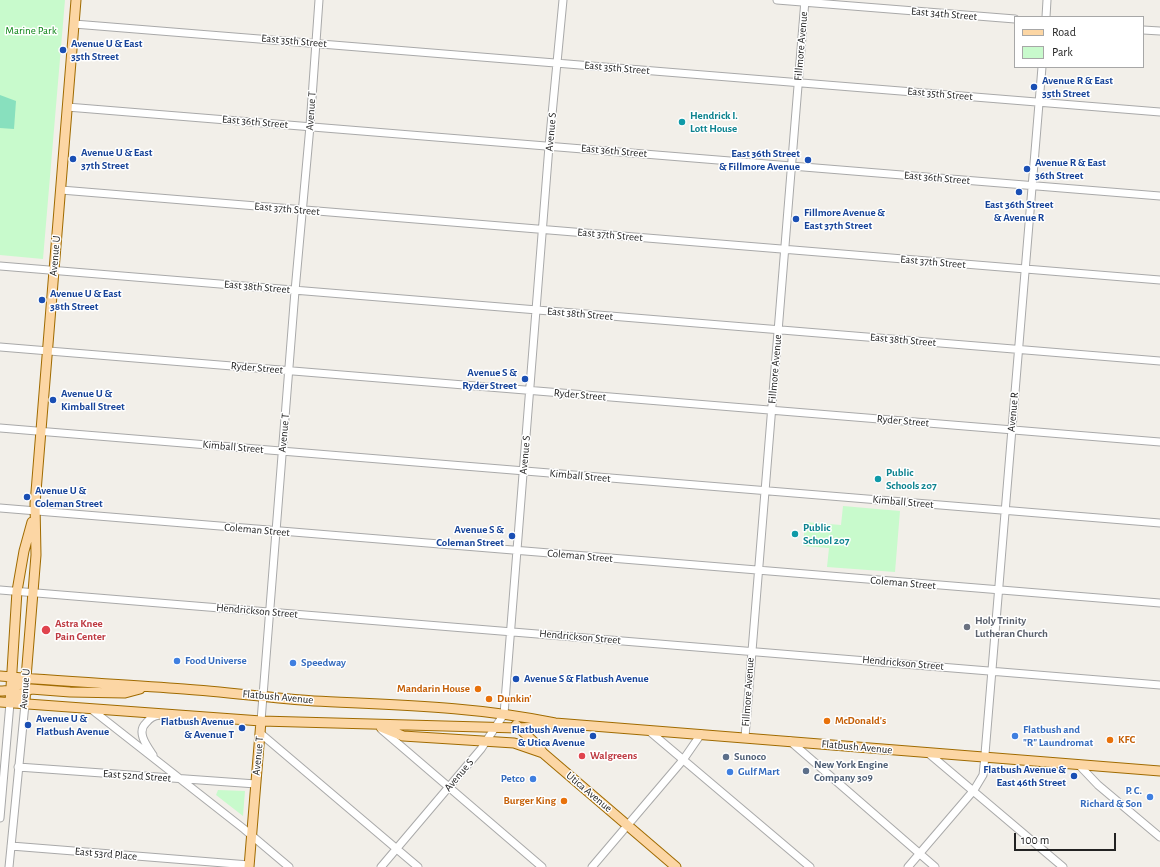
<!DOCTYPE html>
<html>
<head>
<meta charset="utf-8">
<style>
  body { margin:0 }
  #map { position:relative; width:1160px; height:867px; overflow:hidden; background:#f2efe9; font-family:"Alegreya Sans",sans-serif }
  canvas { display:block }
  .legend { position:absolute; left:1014px; top:16px; width:130px; height:52px; box-sizing:border-box; background:#fff; border:1px solid #a7a7a7; margin:0; padding:5px 7px; list-style:none; font-size:12px; color:#222 }
  .legend li { display:flex; align-items:center; gap:8px; height:20px }
  .legend b { width:20px; border:1px solid #a7a7a7 }
  .scale { position:absolute; left:1014px; top:833px; width:102px; height:18px; box-sizing:border-box; border:2px solid #222; border-top:0; padding-left:5px; font-size:12px; line-height:14px; white-space:nowrap; color:#222; -webkit-text-stroke:3px #fff; paint-order:stroke }
</style>
</head>
<body>
<div id="map">
<canvas width="1160" height="867"></canvas>
<ul class="legend">
<li><b style="height:5px;background:#fcd6a4"></b>Road</li>
<li><b style="height:11px;background:#c8facc"></b>Park</li>
</ul>
<div class="scale">100 m</div>
</div>
<script>
const g = document.querySelector('canvas').getContext('2d');
g.lineJoin = 'round';
function paint(path, color) {
  g.fillStyle = color;
  g.fill(path, 'evenodd');
}
function trace(path, color, width, dash) {
  g.strokeStyle = color;
  g.lineWidth = width;
  g.lineCap = dash ? 'butt' : 'round';
  g.setLineDash(dash || []);
  g.stroke(path);
}
function write(font, color, halo, rows, align = 'center') {
  g.font = font + ' "Alegreya Sans",sans-serif';
  g.lineWidth = 3;
  g.setLineDash([]);
  g.textBaseline = 'middle';
  g.strokeStyle = halo;
  g.fillStyle = color;
  for (const [text, x, y, turn = 0] of rows) {
    g.save();
    g.translate(x, y);
    g.rotate((+turn || 0) * Math.PI / 180);
    g.textAlign = isNaN(turn) ? turn : align;
    if (halo) g.strokeText(text, 0, 0);
    g.fillText(text, 0, 0);
    g.restore();
  }
}
paint(new Path2D(`
  M0 0H65L43 259 0 255Z
  M843 506 900 511 895 572 827 567 829 548 803 546 805 522 841 525Z
  M218 790 245 791 243 816 216 795Z`), '#c8facc');
paint(new Path2D(`
  M0 95 16 101 14 129 0 128Z`), '#88e0be');
const minor = new Path2D(`
  M777 0 1015 19
  M1046 17 1047 0
  M74 24 1160 112
  M1143 30 1160 31
  M67 107 1160 196
  M61 190 1160 280
  M0 266 1160 361
  M0 347 1160 442
  M0 428 1160 523
  M0 508 1160 603
  M0 590 1160 685
  M91 709 244 829 289 867
  M261 721 295 291 310 126 319 0
  M381 729 542 867
  M648 730 810 867
  M260 733 418 867
  M745 737 805 0
  M790 741 935 867
  M927 752 1063 867
  M153 755C147 746 136 732 146 723 150 718 153 716 160 715
  M1078 764 1098 785 1160 837
  M18 767 256 784
  M0 818 10 703
  M11 846 249 865
  M9 867 25 704
  M381 867 481 749 504 714 549 146 563 0
  M592 867 683 760 701 734
  M908 867 974 790 983 775 984 766 1042 67`);
const major = new Path2D(`
  M0 676C61 682 123 684 184 689 227 692 271 698 314 701 394 705 476 706 555 723L1160 771
  M0 691C11 692 19 686 26 678
  M0 702 261 721 518 728 538 727 551 724
  M10 703 17 591 24 551 32 522
  M10 703 15 697 31 689 70 692 125 693 140 689
  M25 704 26 678 36 555 35 504 76 0
  M516 725 537 745 543 753 676 867
  M381 727 403 736 514 743 543 753
  M249 867 261 721`);
trace(minor, '#a9a9a9', 9);
trace(major, '#a06b00', 11);
trace(minor, '#fff', 7);
trace(major, '#fcd6a4', 9);
for (const [x, y, r, color] of [
  [63,50,4,"#1a4fb4"],
  [1034,87,4,"#1a4fb4"],
  [682,122,4,"#0f9aa8"],
  [73,159,4,"#1a4fb4"],
  [808,160,4,"#1a4fb4"],
  [1027,169,4,"#1a4fb4"],
  [1019,192,4,"#1a4fb4"],
  [796,219,4,"#1a4fb4"],
  [42,300,4,"#1a4fb4"],
  [525,379,4,"#1a4fb4"],
  [53,400,4,"#1a4fb4"],
  [878,479,4,"#0f9aa8"],
  [27,497,4,"#1a4fb4"],
  [795,534,4,"#0f9aa8"],
  [512,536,4,"#1a4fb4"],
  [967,627,4,"#6b7280"],
  [46,630,5,"#e0444e"],
  [177,661,4,"#3f7fe0"],
  [293,663,4,"#3f7fe0"],
  [516,679,4,"#1a4fb4"],
  [478,689,4,"#e8710a"],
  [489,699,4,"#e8710a"],
  [827,721,4,"#e8710a"],
  [28,725,4,"#1a4fb4"],
  [242,728,4,"#1a4fb4"],
  [593,736,4,"#1a4fb4"],
  [1015,736,4,"#3f7fe0"],
  [1110,740,4,"#e8710a"],
  [582,756,4,"#e0444e"],
  [726,757,4,"#5c6f8a"],
  [806,771,4,"#5c6f8a"],
  [730,772,4,"#3f7fe0"],
  [1074,776,4,"#1a4fb4"],
  [533,779,4,"#3f7fe0"],
  [1150,797,4,"#3f7fe0"],
  [564,801,4,"#e8710a"]
]) {
  const dot = new Path2D();
  dot.arc(x, y, r, 0, 2 * Math.PI);
  g.fillStyle = color;
  g.fill(dot);
  trace(dot, '#fff', 1.5);
}
write('11px', '#222', '#fff', [
  ["East 34th Street",944,14,5],
  ["East 35th Street",294,41,5],
  ["Fillmore Avenue",801,46,-85],
  ["East 35th Street",617,68,5],
  ["East 35th Street",940,94,5],
  ["Avenue T",311,111,-86],
  ["East 36th Street",255,122,5],
  ["Avenue S",551,132,-85],
  ["East 36th Street",614,151,5],
  ["East 36th Street",937,178,5],
  ["East 37th Street",287,209,5],
  ["East 37th Street",610,235,5],
  ["Avenue U",55,256,-85],
  ["East 37th Street",933,262,5],
  ["East 38th Street",257,287,5],
  ["East 38th Street",580,314,5],
  ["East 38th Street",903,340,5],
  ["Ryder Street",257,368,5],
  ["Fillmore Avenue",775,369,-85],
  ["Ryder Street",580,395,5],
  ["Avenue R",1013,412,-85],
  ["Ryder Street",903,421,5],
  ["Avenue T",284,433,-85],
  ["Kimball Street",233,447,5],
  ["Avenue S",525,455,-85],
  ["Kimball Street",580,476,5],
  ["Kimball Street",903,502,5],
  ["Coleman Street",257,530,5],
  ["Coleman Street",580,556,5],
  ["Coleman Street",903,583,5],
  ["Hendrickson Street",257,611,5],
  ["Hendrickson Street",580,637,5],
  ["Hendrickson Street",903,663,5],
  ["Avenue U",25,689,-86],
  ["Fillmore Avenue",748,692,-86],
  ["Flatbush Avenue",278,697,5],
  ["Flatbush Avenue",857,747,5],
  ["Avenue T",258,756,-85],
  ["Avenue S",459,775,-50],
  ["East 52nd Street",137,776,4],
  ["Utica Avenue",589,792,40],
  ["East 53rd Place",106,854,5]
]);
write('11px', '#0c8416', '#fff', [
  ["Marine Park",31,31]
]);
write('bold 11px', '#164399', '#fff', [
  ["Avenue U & East",71,44],
  ["35th Street",71,57],
  ["Avenue R & East",1042,81],
  ["35th Street",1042,94],
  ["Avenue U & East",81,153],
  ["37th Street",81,166],
  ["East 36th Street",800,154,"right"],
  ["& Fillmore Avenue",800,167,"right"],
  ["Avenue R & East",1035,163],
  ["36th Street",1035,176],
  ["East 36th Street",1019,205,"center"],
  ["& Avenue R",1019,218,"center"],
  ["Fillmore Avenue &",804,213],
  ["East 37th Street",804,226],
  ["Avenue U & East",50,294],
  ["38th Street",50,307],
  ["Avenue S &",517,373,"right"],
  ["Ryder Street",517,386,"right"],
  ["Avenue U &",61,394],
  ["Kimball Street",61,407],
  ["Avenue U &",35,491],
  ["Coleman Street",35,504],
  ["Avenue S &",504,530,"right"],
  ["Coleman Street",504,543,"right"],
  ["Avenue S & Flatbush Avenue",524,679],
  ["Avenue U &",36,719],
  ["Flatbush Avenue",36,732],
  ["Flatbush Avenue",234,722,"right"],
  ["& Avenue T",234,735,"right"],
  ["Flatbush Avenue",585,730,"right"],
  ["& Utica Avenue",585,743,"right"],
  ["Flatbush Avenue &",1066,770,"right"],
  ["East 46th Street",1066,783,"right"]
], 'left');
write('bold 11px', '#0d838f', '#fff', [
  ["Hendrick I.",690,116],
  ["Lott House",690,129],
  ["Public",886,473],
  ["Schools 207",886,486],
  ["Public",803,528],
  ["School 207",803,541]
], 'left');
write('bold 11px', '#5b616d', '#fff', [
  ["Holy Trinity",975,621],
  ["Lutheran Church",975,634]
], 'left');
write('bold 11px', '#be3a42', '#fff', [
  ["Astra Knee",55,624],
  ["Pain Center",55,637],
  ["Walgreens",590,756]
], 'left');
write('bold 11px', '#366cbe', '#fff', [
  ["Food Universe",185,661],
  ["Speedway",301,663],
  ["Flatbush and",1023,730],
  ["\"R\" Laundromat",1023,743],
  ["Gulf Mart",738,772],
  ["Petco",525,779,"right"],
  ["P. C.",1142,791,"right"],
  ["Richard & Son",1142,804,"right"]
], 'left');
write('bold 11px', '#c56008', '#fff', [
  ["Mandarin House",470,689,"right"],
  ["Dunkin'",497,699],
  ["McDonald's",835,721],
  ["KFC",1118,740],
  ["Burger King",556,801,"right"]
], 'left');
write('bold 11px', '#4e5e75', '#fff', [
  ["Sunoco",734,757],
  ["New York Engine",814,765],
  ["Company 309",814,778]
], 'left');
</script>
</body>
</html>
